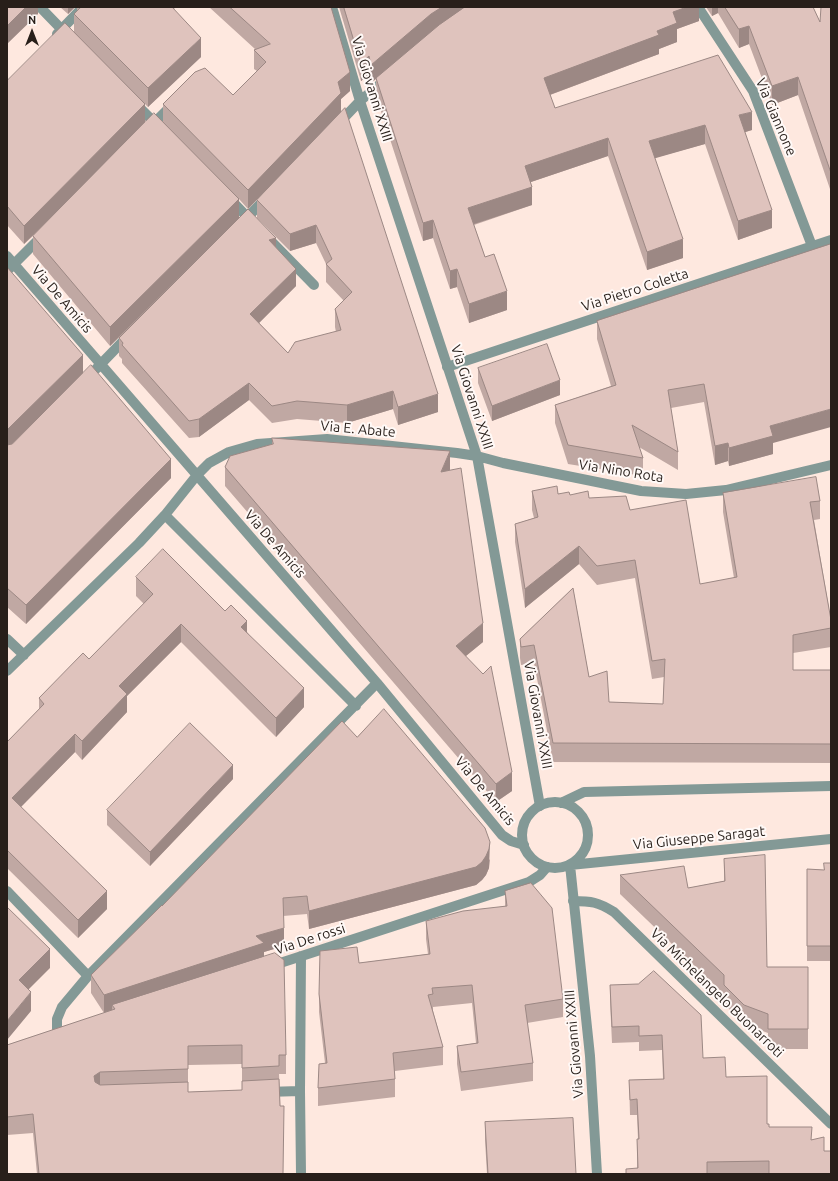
<!DOCTYPE html>
<html>
<head>
<meta charset="utf-8">
<style>
  body { margin:0 }
  #map { position:relative; width:838px; height:1181px; overflow:hidden; background:#fee8df; font-family:Ubuntu,sans-serif }
  canvas { display:block }
  .frame { position:absolute; inset:0; border:8px solid #281f1a; pointer-events:none }
  .north { position:absolute; left:12px; top:12px; width:40px; height:40px; -webkit-text-stroke:3px #fff9f7; paint-order:stroke; rotate:0deg; font-size:11px; font-weight:700; line-height:16px; text-align:center; color:#281f1a }
  .north::after { content:''; display:block; margin:auto; width:14px; height:18px; background:#281f1a; clip-path:polygon(50% 0,100% 100%,50% 72%,0 100%) }
</style>
</head>
<body>
<div id="map">
<canvas width="838" height="1181"></canvas>
<div class="frame"></div>
<div class="north">N</div>
</div>
<script>
const g = document.querySelector('canvas').getContext('2d');
g.lineJoin = 'round';
function trace(path, color, width, dash) {
  g.strokeStyle = color;
  g.lineWidth = width;
  g.lineCap = dash ? 'butt' : 'round';
  g.setLineDash(dash || []);
  g.stroke(path);
}
function paint(path, color) {
  g.fillStyle = color;
  g.fill(path, 'evenodd');
}
function write(font, color, halo, rows, align = 'center') {
  g.font = font + ' Ubuntu,sans-serif';
  g.lineWidth = 4;
  g.setLineDash([]);
  g.textBaseline = 'middle';
  g.strokeStyle = halo;
  g.fillStyle = color;
  for (const [text, x, y, turn = 0] of rows) {
    g.save();
    g.translate(x, y);
    g.rotate((+turn || 0) * Math.PI / 180);
    g.textAlign = isNaN(turn) ? turn : align;
    if (halo) g.strokeText(text, 0, 0);
    g.fillText(text, 0, 0);
    g.restore();
  }
}
trace(new Path2D(`
  M40 7 69 37
  M332 7 360 101 477 456 540 806
  M698 7 753 91 812 246
  M57 34 83 7
  M136 104 158 126
  M339 123 360 101 386 79
  M150 127 172 105
  M230 199 252 222
  M243 222 265 199
  M268 238 314 285
  M7 256 377 683 502 835 511 841 524 845
  M7 271 43 235
  M447 367 831 240
  M96 369 128 336
  M165 515 356 706
  M7 639 24 655
  M7 671 139 543 165 515 197 475 209 463 229 452 257 444 327 439 457 453 477 456 503 463 641 491 686 494 726 490 831 465
  M7 891 88 976
  M573 901C591 901 598 902 614 912L831 1124
  M271 966 529 882 540 875 547 867
  M57 1033V1019L62 1007 88 976 377 683
  M266 1092 300 1091
  M301 1174 300 1091 301 956`), '#839996', 10);
trace(new Path2D(`
  M522 835a33 33 0 1 1 66 0a33 33 0 1 1-66 0Z
  M561 803 584 792 831 786
  M597 1174 590 1056 570 865 831 839`), '#839996', 10);
paint(new Path2D(`
  M60 7H75L68 14Z
  M77 7H176L174 9 201 57 148 107 145 104V123H163V104L233 95 257 71 254 69V50L255 49 209 7H331L350 91 341 99V112L248 209 239 199V218L110 346 33 254V236L24 244 7 225V81L74 32V14L77 11Z
  M339 7H699V21L677 29V42L659 49V54L550 95 555 108 752 130 745 132 772 228 738 240 705 144 654 158 683 258 647 270 608 156 531 182 532 205 474 225 485 257 507 310 469 323 457 287 450 289 433 238 423 241 376 96V79L371 83 369 75 361 81Z
  M706 7H813L820 22 831 7V192L798 95 772 105 749 44 739 48 718 13 712 16Z
  M345 108 438 412 398 425 393 409 347 423 297 419 272 423 249 400 199 437 189 438 122 363V359L119 356V338L276 248 296 286 259 323 288 353 336 332 335 327V309L344 301 326 282V264L316 243 290 251 257 218V200Z
  M819 248 773 443V454L729 466 728 461 715 465 704 402 671 408 678 452V470L639 447 643 458V476L568 464 555 423V405L611 386 597 339V321Z
  M7 267 83 373 171 478 26 624 7 607Z
  M478 368 560 395 492 421 478 383Z
  M272 438 449 471 483 642 466 656 512 791 496 802 225 486V467L272 444Z
  M532 491 570 495 589 498 630 510 700 584 734 578 723 512V493L820 501V519L814 520 831 620V647L793 653V670H831V763L553 762 534 663 521 665 520 658V639L573 588 589 677 609 702 663 704 664 677 652 679 635 578 597 585 579 564 525 608 515 542V524L534 518 532 510Z
  M136 577 247 632 304 707 276 737 181 642 127 696V712L82 760 75 752 21 807 107 909 78 938 7 868V742L39 710V698L89 659 144 604 136 596Z
  M357 737 490 860 489 868 486 875 482 880 476 885 309 929 307 914 283 916 284 946 264 952V956L286 1055V1074H279L283 1174H37L33 1133 7 1135V1045L104 1013 91 993V975L162 906ZM242 1064V1090L188 1092V1065Z
  M233 779 150 866 107 825V810Z
  M724 859 767 967H808V1049H768V1033L744 1024 724 1004V994L620 894V875L688 888 724 881Z
  M831 863V961H807V869L824 870Z
  M505 891 563 999V1017L527 1023 533 1063V1081L461 1091 457 1064V1046L476 1043 472 1003 433 1007V1011L443 1047V1065L395 1071V1097L318 1106V1088L325 1063 319 1012V994L359 963 428 954 426 939V921L505 906Z
  M610 985 726 1077 769 1127 812 1140 824 1151 831 1174H626L637 1168V1139H638L637 1115H630L629 1080 663 1079 662 1050 639 1051V1042L612 1043 610 1001Z
  M485 1122 576 1174H487L485 1140Z`), '#c0a8a3');
paint(new Path2D(`
  M26 7H38V14L7 44V26Z
  M68 7H75L68 14Z
  M442 7H469L431 33 371 83V65L431 14Z
  M687 7H699V21L677 29V42L659 49V54L544 97V78L657 31 673 12Z
  M712 7H718V13L712 16Z
  M749 26V44L739 48V29Z
  M201 38V57L148 107V88Z
  M369 56V75L361 81V63Z
  M350 72V91L341 99V112L248 209V190L338 82Z
  M798 77V95L772 105V86Z
  M145 104V123L24 244V226Z
  M752 112V130L739 134V115Z
  M705 125V144L649 160V141Z
  M608 138V156L525 184V166Z
  M532 187V205L468 226V208Z
  M239 199V218L110 346V327Z
  M772 210V228L738 240V221Z
  M433 220V238L423 241V223Z
  M316 225V243L290 251V234Z
  M276 238V256L269 240Z
  M683 239V258L647 270V252Z
  M296 269V286L250 332V314Z
  M457 269V287L450 289V271Z
  M507 291V310L469 323V304Z
  M83 355V374L7 449V430Z
  M560 380V395L492 421V406Z
  M249 383V400L199 437V419Z
  M393 391V409L347 423V405Z
  M438 394V412L398 425V407Z
  M831 409V427L773 443V454L729 466V448L770 426Z
  M728 443V461L715 465V446Z
  M450 451V470L441 491V472Z
  M171 459V478L26 624V605Z
  M579 546V564L525 608V589Z
  M247 621V639L241 627Z
  M483 623V642L456 664V646Z
  M181 624V642L127 696V712L82 760V741L119 686Z
  M304 688V707L276 737V718Z
  M75 734V752L12 816V798Z
  M233 765V779L150 866V852Z
  M512 772V791L496 802V784Z
  M490 842 489 868 486 875 482 880 476 885 309 929V911Z
  M107 891V909L78 938V920Z
  M284 928V946L264 952V961L112 1005V1010L104 1013V995L256 936Z
  M50 949V968L19 999V980Z
  M31 992V1011L7 1040V1021Z
  M100 1072V1090L94 1094V1076Z`), '#9c8884');
const building = new Path2D(`
  M7 7H26L7 26Z
  M79 7H172L201 38 148 88 74 14 80 8Z
  M230 7H331L350 72 338 82 341 93 248 190 163 104 195 72 205 68 233 95 266 62 254 50 270 44Z
  M344 7H442L431 14 371 65 369 56 361 63Z
  M465 7H687L673 12 677 23 657 31 659 35 544 78 555 108 718 55 752 112 739 115 772 210 738 221 705 125 649 141 683 239 647 252 608 138 525 166 532 187 468 208 485 257 494 254 507 291 469 304 457 269 450 271 433 220 423 223 376 78 439 25Z
  M725 7H813L820 22 821 7H831V173L798 77 772 86 749 26 739 29Z
  M65 23 145 104 24 226 7 206V81Z
  M345 108 438 394 398 407 393 391 347 405 297 401 272 406 249 383 199 419 189 421 122 345 123 343 119 338 248 209 276 238 269 240 296 269 250 314 288 353 295 342 341 330 335 309 352 292 326 264 332 259 316 225 290 234 257 200Z
  M154 113 239 199 110 327 33 236Z
  M831 244V409L770 426 773 436 729 448 728 443 715 446 704 384 668 390 678 452 632 425 643 458 568 445 555 405 616 385 597 321Z
  M7 267 83 355 7 430Z
  M547 344 560 380 492 406 478 368Z
  M91 365 171 459 26 605 7 588V445L12 444Z
  M272 438 450 451 441 472 461 468 483 623 456 646 483 674 491 666 512 772 496 784 225 467 230 456 273 444Z
  M816 477 820 501 810 502 831 620V628L793 635V670H831V744L553 743 534 645 521 647 520 639 573 588 589 677 607 671 609 702 663 704 665 659 652 661 635 560 597 566 579 546 525 589 515 524 538 517 532 491 557 486 558 494 569 492 570 495 588 491 589 498 626 496 630 510 686 500 700 584 737 577 723 493Z
  M163 549 225 611 231 605 247 621 241 627 304 688 276 718 181 624 119 686 127 694 82 741 75 734 12 798 107 891 78 920 7 850V742L44 704 39 698 83 653 89 659 153 594 136 577Z
  M384 709 485 828 490 842 489 849 486 856 482 862 476 867 309 911 307 896 283 898 284 928 256 936 264 943 104 995 91 975 162 905V906L342 721 357 737Z
  M190 723 233 765 150 852 107 810Z
  M765 855 767 967H808V1029H768V1014L744 1005 724 985V975L620 875 684 866 688 888 725 881 724 859Z
  M824 863H831V946H807V869L824 870Z
  M531 883 552 908 563 999 525 1005 533 1063 461 1072 457 1046 478 1043 472 985 432 988 433 994 428 995 443 1047 393 1053 395 1079 318 1088 319 1064 327 1063 319 994 320 951 357 947 359 963 430 954 426 921 463 911 507 906 505 891Z
  M7 907 50 949 19 980 31 992 7 1021Z
  M275 953 284 960 286 1055H279V1066L242 1068V1045L188 1046V1069L100 1072 94 1076 95 1082 100 1085 188 1082V1092L242 1090V1081L279 1079 280 1106H284L283 1174H39L33 1114 7 1117V1045L115 1009 112 1005Z
  M654 971 701 1015 703 1058 725 1057 726 1077 767 1076V1124H769V1127H812L811 1140 824 1137V1151H831V1174H769V1161L707 1162V1174H626V1169L638 1168 637 1139H639L637 1099 630 1100 629 1080 664 1079 662 1035 639 1036V1026L612 1027 610 985 638 984Z
  M573 1118 576 1174H488L485 1122Z`);
paint(building, '#dfc3bd');
trace(building, '#9c8884', 1);
write('14px', '#281f1a', '#fff9f7', [
  ["Via Giovanni XXIII",372,89,73],
  ["Via Giannone",776,117,67],
  ["Via Pietro Coletta",635,290,-18],
  ["Via De Amicis",62,299,49],
  ["Via Giovanni XXIII",472,397,72],
  ["Via E. Abate",358,429,5],
  ["Via Nino Rota",621,471,9],
  ["Via De Amicis",275,544,49],
  ["Via Giovanni XXIII",538,715,80],
  ["Via De Amicis",485,791,50],
  ["Via Giuseppe Saragat",699,838,-6],
  ["Via De rossi",310,939,-18],
  ["Via Michelangelo Buonarroti",717,993,44],
  ["Via Giovanni XXIII",574,1044,-95]
]);
</script>
</body>
</html>
